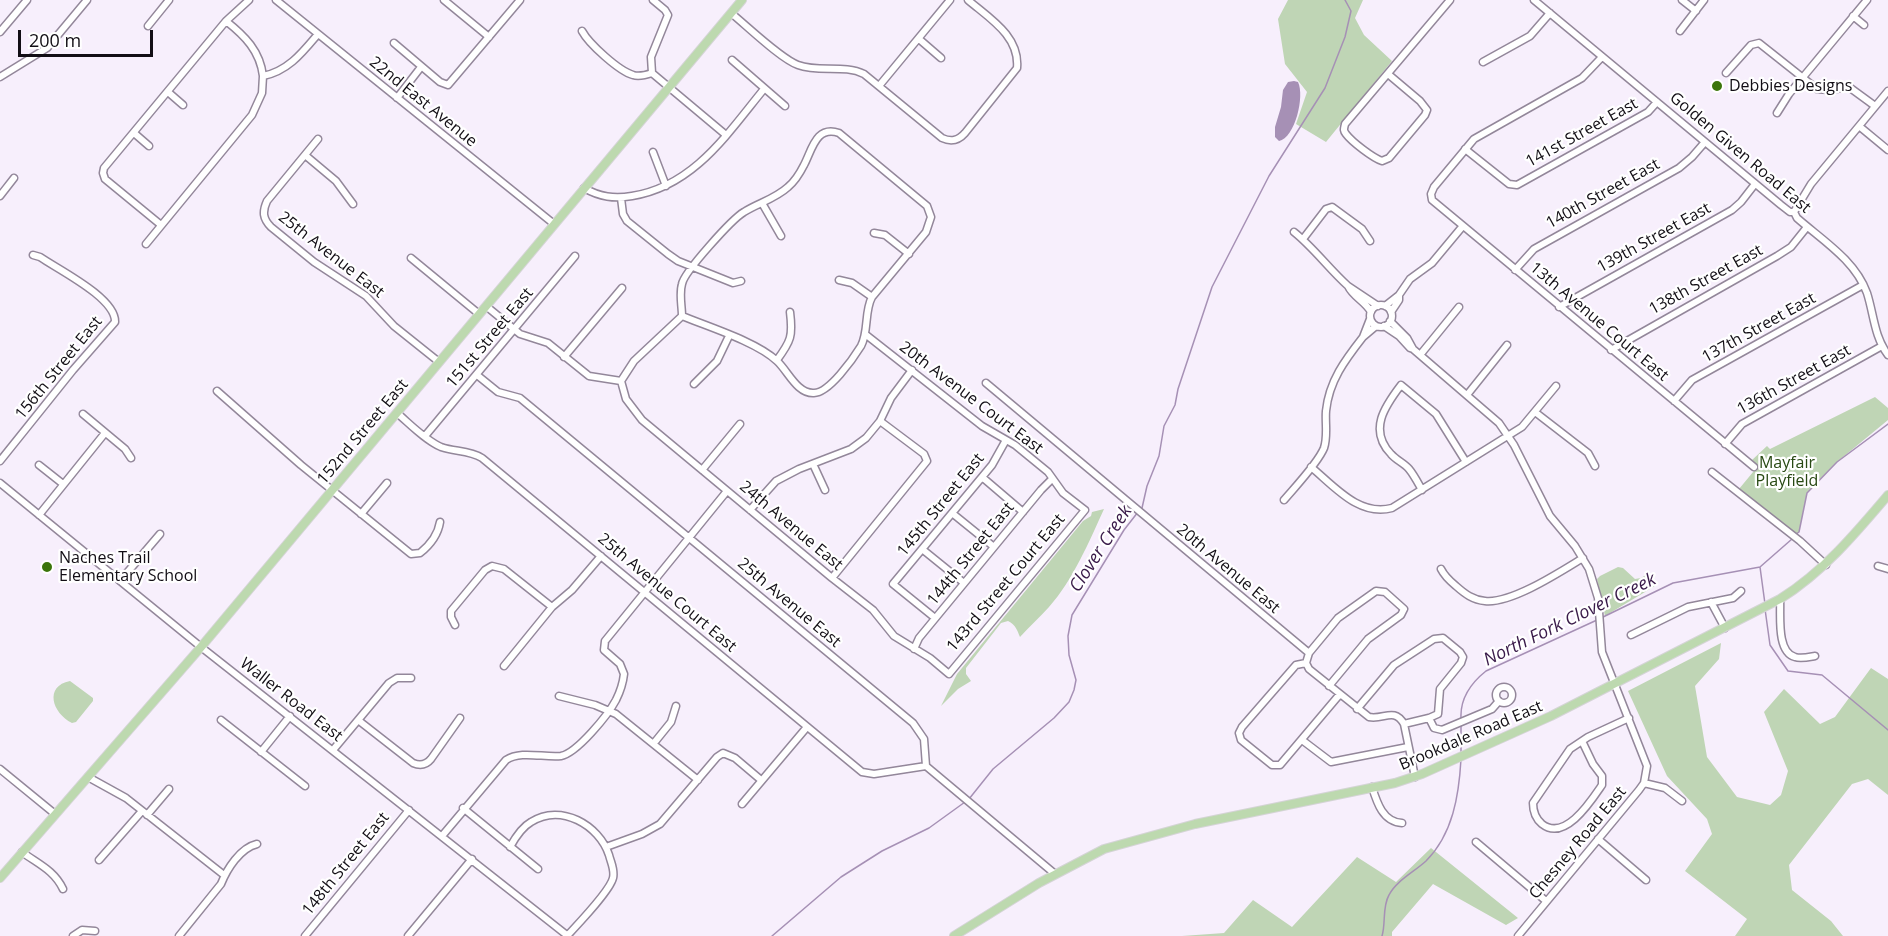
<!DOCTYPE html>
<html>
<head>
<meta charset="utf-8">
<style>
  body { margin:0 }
  #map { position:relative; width:1888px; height:936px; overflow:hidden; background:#f7effc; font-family:"Open Sans",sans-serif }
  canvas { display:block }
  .scale { position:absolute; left:18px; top:30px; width:135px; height:27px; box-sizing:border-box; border:3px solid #120e15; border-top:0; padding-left:8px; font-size:18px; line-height:21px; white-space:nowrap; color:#120e15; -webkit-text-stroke:4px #fff; paint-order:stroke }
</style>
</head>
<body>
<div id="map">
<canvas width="1888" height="936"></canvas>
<div class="scale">200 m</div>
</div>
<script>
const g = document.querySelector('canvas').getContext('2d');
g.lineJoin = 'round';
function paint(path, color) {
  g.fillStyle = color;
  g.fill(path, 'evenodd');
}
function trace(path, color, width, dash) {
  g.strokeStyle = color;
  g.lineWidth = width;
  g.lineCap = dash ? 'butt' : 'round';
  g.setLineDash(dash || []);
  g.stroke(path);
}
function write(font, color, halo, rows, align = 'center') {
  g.font = font + ' "Open Sans",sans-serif';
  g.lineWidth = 4.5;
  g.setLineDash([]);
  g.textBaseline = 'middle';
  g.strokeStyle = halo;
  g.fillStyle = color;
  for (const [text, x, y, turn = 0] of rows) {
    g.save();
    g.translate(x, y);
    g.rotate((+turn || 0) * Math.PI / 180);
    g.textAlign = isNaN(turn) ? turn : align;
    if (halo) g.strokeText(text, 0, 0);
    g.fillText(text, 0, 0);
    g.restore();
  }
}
paint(new Path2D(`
  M1288 0H1363L1355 18 1364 35 1392 61 1326 142 1296 124 1307 92 1285 64 1278 19Z
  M1875 397 1888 408V420L1837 462 1807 493 1799 532 1796 535 1739 489 1758 466 1752 460 1767 446 1770 449Z
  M1104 509C1089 542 1073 580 1049 607 1040 617 1029 627 1020 637 1017 630 1016 625 1008 621L1001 623 966 668V674L971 681 958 689 941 706 957 674 1083 521 1091 516 1092 512Z
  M1618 567 1623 568 1635 579 1641 578 1649 573 1655 586 1605 616 1597 579 1600 576Z
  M1721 643 1719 659 1695 686 1707 757 1737 797 1770 805 1781 795 1788 771 1764 712 1784 689 1820 724 1835 717 1871 668 1888 679V795L1868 779 1852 784 1789 865 1792 890 1831 921 1843 936H1735L1747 919 1685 871 1712 834 1707 819 1667 776 1628 691Z
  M70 681 93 698V701L76 722 72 723C52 713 44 686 70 681Z
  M1431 848 1518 918 1506 925 1433 884 1392 932V936H1182L1224 933 1253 900 1292 927 1357 857 1396 882Z`), '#bfd5b5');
paint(new Path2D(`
  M1294 81 1298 82C1305 96 1295 138 1279 141L1275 137V127L1281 107 1283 90 1288 82Z`), '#a690b5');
trace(new Path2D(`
  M1142 508 1147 486 1159 456 1164 426 1175 405 1178 389 1212 287 1269 176 1325 88 1345 37 1351 11 1345 0
  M1795 535 1799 532 1807 493 1837 462 1888 424
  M1760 567 1765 604
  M1765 609 1770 645 1788 671 1822 675 1888 730
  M1601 618 1673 583 1760 567 1792 539
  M1461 718C1460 698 1471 683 1486 671L1597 620
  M1461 726V754
  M969 799 993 769 1054 718 1069 702 1074 690 1076 680 1069 655 1068 636 1072 615 1124 530 1138 512
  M772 936 841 877 882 851 929 828 965 802
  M1382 936C1386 923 1382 907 1389 895 1396 881 1414 872 1426 861 1453 834 1459 795 1461 759`), '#a690b5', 1.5);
const minor = new Path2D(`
  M276 0 554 224
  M444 0 489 37
  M1534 0 1781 205 1790 212H1794L1797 218C1822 240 1855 260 1867 293 1874 315 1874 336 1888 355
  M1682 0 1696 11
  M731 13C747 26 781 59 798 65 819 73 844 64 864 74L942 138C951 142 958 141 965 133L1017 68C1020 36 989 18 968 0
  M1853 16 1864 25
  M226 21C245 36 260 51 263 76
  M148 26 169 0
  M582 31C589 44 619 71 633 75 639 77 646 75 652 73
  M1680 31 1704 0
  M0 32 27 0
  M919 39 941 58
  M394 43 440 82 448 85 520 0
  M1602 57 1582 78 1474 139 1434 187 1431 194 1432 200 1754 467
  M732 60 785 106
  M1483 62 1530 36 1550 13
  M652 73 726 135
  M652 73 651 57 668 15 665 10 653 0
  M1726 73 1751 45 1759 43 1817 89 1829 90 1849 87 1875 106
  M1388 74 1420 101 1427 110 1425 115 1389 158 1382 161C1373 158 1352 142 1346 134 1343 130 1344 129 1345 124L1450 0
  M0 77 47 48 87 0
  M879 86 950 0
  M168 92 183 105
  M397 98 421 67
  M1777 113 1789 94 1867 0
  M1859 126 1888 150
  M134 133 149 146
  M318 139 267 201C262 212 263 219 271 227L314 262 366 296 394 326 439 362
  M1465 149 1509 184 1517 185 1648 112 1657 102
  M653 152 666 186
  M305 155 336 181 353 204
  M584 188C600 197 614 199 632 196 694 186 727 134 764 89
  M0 196 14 178
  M621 198 623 214 627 221 668 254 678 261 733 283 741 281
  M762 203 781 236
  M1794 212 1811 184 1888 91
  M161 225 105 179 103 173 104 168 226 21 249 0
  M1294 232C1314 248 1329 269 1348 286
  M874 233 885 235 909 254
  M1303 239 1326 209 1332 207 1362 229 1370 241
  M146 244 252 115 262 93 263 76C288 71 302 53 318 34
  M411 258 479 314
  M1515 270 1534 249 1679 168 1692 157 1705 142
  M839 280 852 283 872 297
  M1399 295 1410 279 1432 263 1462 227
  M1370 316a11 11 0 1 1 22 0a11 11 0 1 1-22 0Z
  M486 306 520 334 548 343 589 376 621 381
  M1385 306 1399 295V300L1391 312
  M1559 307 1732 210 1741 202 1755 184
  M1371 312C1365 301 1353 297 1348 286L1378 306
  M682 316C709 327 757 342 777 361 788 371 797 394 814 393 829 393 853 359 861 346 869 331 864 312 872 297L926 232 931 217 927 206 839 133C816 125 812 150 804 165 800 173 794 182 788 187 775 199 758 203 744 212 732 219 684 272 682 284 679 294 682 306 682 316L634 361 621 381 626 399 642 420 832 578 873 610 894 636 930 658 949 674 1085 510 1063 493 1048 472 1015 445 982 426 865 334
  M1370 319 1363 337 1376 326
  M1384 326 1399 336 1410 348 1413 349 1407 338 1390 321
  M1413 349 1499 423 1514 445 1550 516 1575 546 1589 569 1598 598 1602 652 1647 766 1644 783 1639 790 1518 936
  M1611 350 1777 256 1791 247 1807 227
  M1420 355 1459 307
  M564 357 622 288
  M777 360C791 341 793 336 790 312
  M477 375 498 392 520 398 913 723 924 739 926 766
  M986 383 1309 653
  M694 384 717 361 729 336
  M217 391 301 465 411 554 420 553C430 545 438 535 440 522
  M1467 395 1507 345
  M1674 401 1692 380 1863 285
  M1535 412 1588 453 1595 466
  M397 413C410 424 425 440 441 447 455 452 469 450 482 458L862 772 874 774 926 766
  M83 414 125 449 131 458
  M425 436 575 256
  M1725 444 1742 424 1882 346
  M0 461 73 370 115 322C116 298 59 270 40 257L33 255
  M813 464 825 490
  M39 465 63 484
  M1311 467C1334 486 1359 517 1392 508L1522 427 1556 386
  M702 470 740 424
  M1712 472 1800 541 1826 565
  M982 477 1023 512
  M0 483 201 647 568 936
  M1422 490C1418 483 1414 475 1409 469 1404 463 1396 460 1391 454 1368 430 1385 406 1401 385L1436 414 1466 462
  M1284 500C1295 487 1318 463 1324 448 1328 436 1325 423 1326 411 1329 381 1345 360 1363 337
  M750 510 776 481 799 469 851 449 866 438 880 421 891 398 912 370
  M952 513 994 547
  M361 514 387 483
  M39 515 105 433
  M922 549 964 583
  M1878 566 1888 569
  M1441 569C1445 577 1450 581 1456 586 1465 594 1473 600 1485 601 1511 604 1560 572 1583 558
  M832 578 927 461 924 454 880 421
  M120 581 160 534
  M1780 599C1781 614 1776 652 1795 657 1801 659 1809 657 1815 656
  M1711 602 1725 628
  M935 618 893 584 992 465 1006 440
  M455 625 451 617V611L485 570 492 566 504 569 552 607
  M1631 635 1688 607 1733 598 1741 591
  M914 649 919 638 1041 490 1052 479
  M1306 663 1296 665 1242 727 1239 733 1241 740 1272 765H1280L1340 694
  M504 666 552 607 572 590 601 556
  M1329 686 1368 639 1401 615 1404 609 1385 592 1376 591 1338 618 1309 653 1306 663 1309 669 1369 717C1384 720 1394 707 1404 724L1415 777
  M1496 695a8 8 0 1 1 16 0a8 8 0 1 1-16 0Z
  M559 696 595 705 616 714 698 780
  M1357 709 1394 665 1434 639 1443 638 1460 652 1463 657 1461 663 1440 689 1438 714 1429 718 1404 724
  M1429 718 1434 728 1442 730 1492 709 1499 701
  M221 720 305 786
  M358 720 413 763C420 766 426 765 431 759L460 718
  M1302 740 1331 762 1408 747
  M1582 741 1593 764 1602 776V785C1591 801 1565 842 1542 824 1536 819 1533 811 1533 803L1570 749 1588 737 1629 718
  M654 743 671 722 676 706
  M333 750 389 683 397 678H411
  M261 752 290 716
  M926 766 1055 874
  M0 769 55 814
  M88 777 126 798 224 875
  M1644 783 1665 788 1682 801
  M1372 787C1377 803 1383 822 1402 823
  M742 804 807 727
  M463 808 538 869
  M147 815 169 789
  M442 836 506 760C521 750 544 758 561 756 577 753 608 715 616 700 620 692 623 683 624 674L620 664 604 650 605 641 727 491
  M1598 839 1646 880
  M1476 842 1546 901
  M510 847C515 838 522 827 531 822 561 803 599 825 609 855 611 863 615 870 613 878 610 891 578 924 567 936
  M606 847 642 834 660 824 717 757 723 753 735 758 761 780
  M22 852C38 864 54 870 63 889
  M99 860 142 811
  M73 936 82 930 95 931
  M179 936 221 884C227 869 240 848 257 844
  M305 936 409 810
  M408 936 472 859`);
const major = new Path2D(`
  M0 878 201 647 742 0
  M954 936 1039 883 1104 849 1195 824 1395 783 1422 774 1551 716 1780 599C1823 572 1855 534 1888 495`);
trace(minor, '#93879a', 9);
trace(major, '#d4d4d5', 10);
trace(minor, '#fff', 6);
trace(major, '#bdd9af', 8);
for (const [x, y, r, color] of [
  [1717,86,6,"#3b750a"],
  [47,567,6,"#3b750a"]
]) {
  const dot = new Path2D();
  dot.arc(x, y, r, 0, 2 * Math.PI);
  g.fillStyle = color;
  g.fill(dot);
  trace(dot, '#fff', 2);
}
write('16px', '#120e15', '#fff', [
  ["Debbies Designs",1729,86],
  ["Naches Trail",59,558],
  ["Elementary School",59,576]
], 'left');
write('16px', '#120e15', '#fff', [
  ["22nd East Avenue",423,102,39],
  ["141st Street East",1582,133,-29],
  ["Golden Given Road East",1740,153,40],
  ["140th Street East",1603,194,-29],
  ["139th Street East",1654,238,-29],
  ["25th Avenue East",331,255,38],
  ["138th Street East",1706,280,-29],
  ["13th Avenue Court East",1599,322,40],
  ["137th Street East",1759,328,-29],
  ["151st Street East",490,338,-50],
  ["156th Street East",59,368,-51],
  ["136th Street East",1794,380,-29],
  ["20th Avenue Court East",971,398,37],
  ["152nd Street East",363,432,-50],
  ["145th Street East",941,505,-51],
  ["24th Avenue East",791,526,40],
  ["144th Street East",971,554,-51],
  ["20th Avenue East",1228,569,40],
  ["143rd Street Court East",1006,583,-50],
  ["25th Avenue Court East",667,593,40],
  ["25th Avenue East",789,603,40],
  ["Waller Road East",291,700,38],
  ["Brookdale Road East",1471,736,-23],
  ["Chesney Road East",1578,843,-50],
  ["148th Street East",346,864,-51]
]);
write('16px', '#284913', '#fff', [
  ["Mayfair",1787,463],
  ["Playfield",1787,481]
]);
write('italic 18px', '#391a49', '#fff', [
  ["Clover Creek",1101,549,-57],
  ["North Fork Clover Creek",1570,620,-26]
]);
</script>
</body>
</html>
